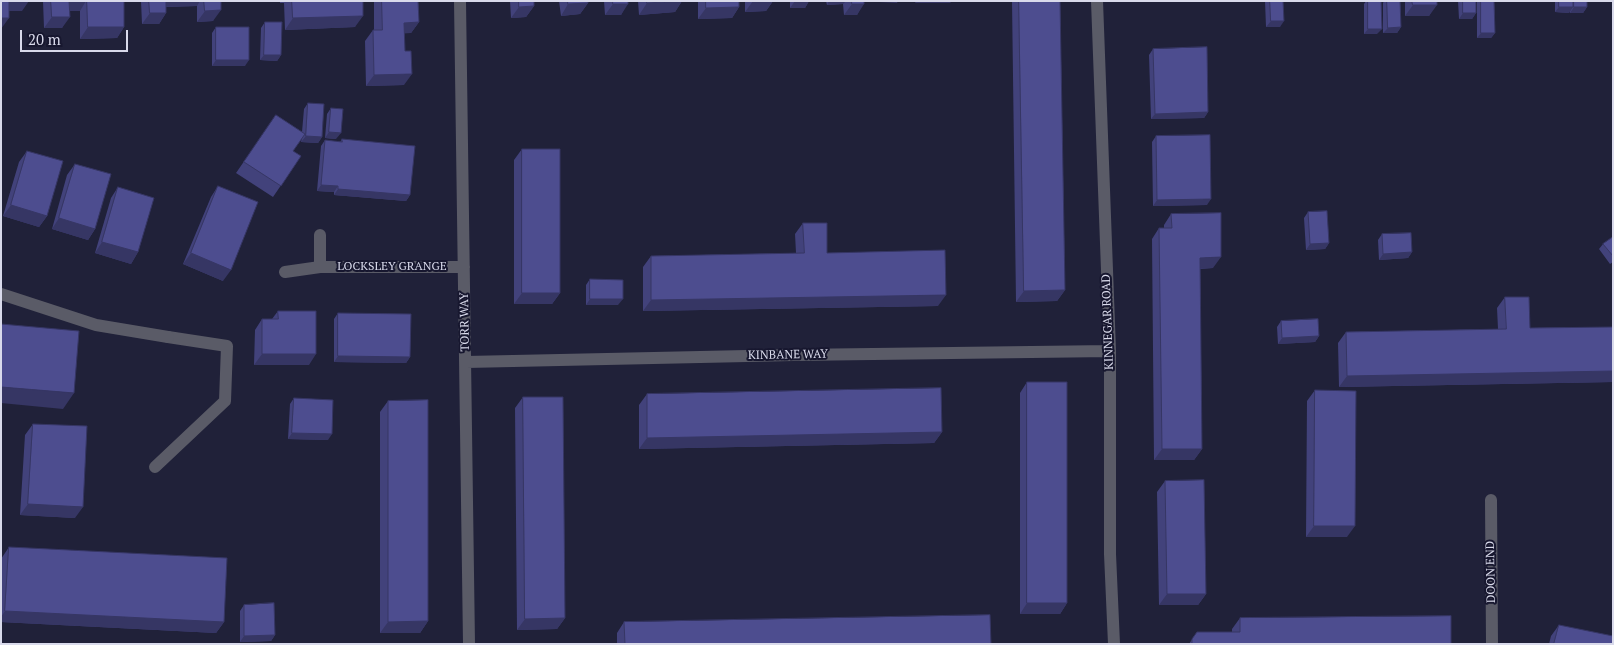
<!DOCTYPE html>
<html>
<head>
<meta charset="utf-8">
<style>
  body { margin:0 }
  #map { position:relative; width:1614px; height:645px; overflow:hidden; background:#202139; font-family:"PT Serif",serif }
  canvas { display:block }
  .frame { position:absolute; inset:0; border:2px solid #d9daeb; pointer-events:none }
  .scale { position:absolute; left:20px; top:30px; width:108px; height:22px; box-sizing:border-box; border:2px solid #d9daeb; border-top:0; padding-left:6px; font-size:15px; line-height:18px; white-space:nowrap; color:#d9daeb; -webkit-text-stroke:4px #17172f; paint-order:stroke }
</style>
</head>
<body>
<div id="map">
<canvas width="1614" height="645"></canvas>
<div class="frame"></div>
<div class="scale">20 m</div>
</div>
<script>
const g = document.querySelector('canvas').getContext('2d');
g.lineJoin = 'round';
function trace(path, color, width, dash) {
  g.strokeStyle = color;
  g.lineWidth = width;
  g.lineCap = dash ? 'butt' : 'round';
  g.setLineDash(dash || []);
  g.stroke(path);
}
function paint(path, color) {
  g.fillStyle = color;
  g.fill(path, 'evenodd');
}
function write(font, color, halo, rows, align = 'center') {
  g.font = font + ' "PT Serif",serif';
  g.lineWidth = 4;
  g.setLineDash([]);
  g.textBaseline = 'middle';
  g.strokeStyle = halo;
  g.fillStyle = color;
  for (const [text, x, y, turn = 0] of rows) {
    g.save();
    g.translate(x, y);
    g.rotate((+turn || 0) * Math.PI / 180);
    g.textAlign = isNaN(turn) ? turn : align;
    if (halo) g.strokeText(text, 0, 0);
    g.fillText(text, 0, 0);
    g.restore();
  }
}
trace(new Path2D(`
  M155 467 225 401 227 346 168 337`), '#5a5b67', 12);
trace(new Path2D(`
  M460 1 469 644
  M1097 1 1110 351V554L1114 644
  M320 267V235
  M285 272 320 267H464
  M1 294 96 325 168 337
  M466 362 794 355 1110 351
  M1491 500 1492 644`), '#5a5b67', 12);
paint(new Path2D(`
  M43 1H124V27L117 38 80 39V11H70L62 28H44Z
  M141 1H221L213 21 197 22V6L166 7V13L159 24H142Z
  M280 1H363L355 27 285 30 284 3H280Z
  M374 1H418L419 22 411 33H404V85L366 86 365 41 373 30H374Z
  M510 1H534V6L526 17 511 18Z
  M559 1H588V3L580 14 561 16Z
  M604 1H628L621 15H605Z
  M638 1H682L675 12 639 15Z
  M698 1H739V7L732 18 698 19Z
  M745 1H773L766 11 745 12Z
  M790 1H809L805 8H790Z
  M826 1H864L857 15H844L843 4 827 5Z
  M1012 1H1060L1065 290 1057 301 1016 302Z
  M1265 1H1283L1280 27H1266Z
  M1366 1H1381L1377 34H1364V4Z
  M1384 1H1400L1401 27 1397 33H1383V3Z
  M1405 1H1437L1429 16H1405Z
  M1458 1H1476V13L1472 19H1459Z
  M1477 1H1494L1495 33 1491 38H1477Z
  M1555 1H1587V7L1583 13H1570V11L1569 13 1555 12Z
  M265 22 281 55 277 61 260 60 261 28Z
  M216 27 245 66H212V33Z
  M1153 49 1208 112 1204 118 1151 119 1149 55Z
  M308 103 322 137 318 143 301 142 302 138 293 151 301 156 273 197 236 173 276 115 302 132 304 109Z
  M331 108 336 139 325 138 327 114Z
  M1156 136 1207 205 1153 206 1152 142Z
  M342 139 410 195 406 201 334 195V192L317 191 321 146 325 140 340 142Z
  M522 149 560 293 552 304H514V160Z
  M27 151 47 216 39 227 3 216 19 162Z
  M75 164 95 229 88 240 52 229 67 175Z
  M218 186 223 281 183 264 211 197Z
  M118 187 138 252 131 264 95 253 111 198Z
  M1308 212 1329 243 1325 249 1306 250 1304 218Z
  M1171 214 1213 268 1200 269 1202 449 1194 460H1154L1152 239 1159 228H1164V225Z
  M803 223 827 253 938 306 643 311V267L651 256 796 253 795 234Z
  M1382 234 1412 252 1408 258 1379 260 1378 240Z
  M1613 237V262L1610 264 1599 249 1603 244Z
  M590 279 618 305H586V285Z
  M1505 297 1530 328 1613 327V382L1339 387 1338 343 1346 332 1498 329 1497 308Z
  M278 311 309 365H254L255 330 262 319H272Z
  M338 313 410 357 406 363 334 362V319Z
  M1281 321 1319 336 1315 342 1278 344 1277 327Z
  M1027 382 1067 603 1060 614H1020V393Z
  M1315 390 1347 537H1306L1307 401Z
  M647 394 942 432 934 443 639 449V405Z
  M523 397 565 618 557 629 517 630 515 408Z
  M294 398 328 440 288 439 290 404Z
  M388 401 428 621 420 633H380V412Z
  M33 424 75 518 20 515 25 435Z
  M1165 481 1206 594 1198 605H1159L1157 492Z
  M9 547 224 622 216 633 1 622V559Z
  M244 605 275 635 271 641 240 642V611Z
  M1240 618 1451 644H1189L1197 632H1232V629Z
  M624 622 991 644H617V633Z
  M1559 625 1613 644H1549L1551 636Z`), '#42427b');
paint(new Path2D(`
  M8 1H29L22 11H1Z
  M69 1H86L80 11H62Z
  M162 1H200L197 6 158 7Z
  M682 1 675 12 639 15 647 3Z
  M753 1H773L766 11 745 12Z
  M795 1H809L805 8H790Z
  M829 1H846L843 4 827 5Z
  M880 1H898L897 3 879 2Z
  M916 1H952L950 3H915Z
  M588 3 580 14 561 16 568 4Z
  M613 4H628L621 15H605Z
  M852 4H864L857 15H844Z
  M1413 5H1437L1429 16H1405Z
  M534 6 526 17 511 18 519 7Z
  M739 7 732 18 698 19 706 8Z
  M1559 7H1573L1569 13 1555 12Z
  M1574 7H1587L1583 13H1570Z
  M221 10 213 21 197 22 205 11Z
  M150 13H166L159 24H142Z
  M1463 13H1476L1472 19H1459Z
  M363 16 355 27 285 30 293 18Z
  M52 17H70L62 28H44Z
  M1 18H9L1 29Z
  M1271 21H1284L1280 27H1266Z
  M419 22 411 33 396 34 404 23Z
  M88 27H124L117 38 80 39Z
  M1401 27 1397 33H1383L1388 28Z
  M1368 29H1382L1377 34H1364Z
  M1481 33H1495L1491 38H1477Z
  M264 55H281L277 61 260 60Z
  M216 60H249L245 66H212Z
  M412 74 404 85 366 86 374 75Z
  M1208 112 1204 118 1151 119 1155 114Z
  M329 132 341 133 336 139 325 138Z
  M306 136 322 137 318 143 301 142Z
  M321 185 338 186 334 192 317 191Z
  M338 189 410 195 406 201 334 195Z
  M1211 199 1207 205 1153 206 1157 200Z
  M11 205 47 216 39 227 3 216Z
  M59 218 95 229 88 240 52 229Z
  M102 242 138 252 131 264 95 253Z
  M1329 243 1325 249 1306 250 1310 244Z
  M1412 252 1408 258 1379 260 1383 254Z
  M191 253 231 270 223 281 183 264Z
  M1221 257 1213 268 1192 269 1200 258Z
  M1065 290 1057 301 1016 302 1024 291Z
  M522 293H560L552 304H514Z
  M946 295 938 306 643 311 651 300Z
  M590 299H623L618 305H586Z
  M1319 336 1315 342 1278 344 1282 338Z
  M262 354H316L309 365H254Z
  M338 356 410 357 406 363 334 362Z
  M1613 371V382L1339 387 1347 376Z
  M1 387 74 393 63 409 1 403Z
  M942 432 934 443 639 449 647 438Z
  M292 433 332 434 328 440 288 439Z
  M1162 449H1202L1194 460H1154Z
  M28 504 83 507 75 518 20 515Z
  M1314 526H1355L1347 537H1306Z
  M1167 594H1206L1198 605H1159Z
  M1027 603H1067L1060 614H1020Z
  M5 611 224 622 216 633 1 622V617Z
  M565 618 557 629 517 630 525 619Z
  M428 621 420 633H380L388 622Z
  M275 635 271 641 240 642 244 636Z`), '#363664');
const building = new Path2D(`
  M1 1H9V18H1Z
  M51 1H69L70 17H52Z
  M87 1H124V27H88Z
  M149 1H166V13H150Z
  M204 1H221V10L205 11Z
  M292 1H363V16L293 18Z
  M382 1H418L419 22 404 23 405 51H411L412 74 374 75 373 30H382Z
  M519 1H534V6L519 7Z
  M568 1H588V3L568 4Z
  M613 1H628V4H613Z
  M647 1H682L647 3Z
  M706 1H739V7L706 8Z
  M852 1H864V4H852Z
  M1019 1H1060L1065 290 1024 291Z
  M1270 1H1283L1284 21H1271Z
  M1368 1H1381L1382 29H1368Z
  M1387 1H1400L1401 27 1388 28Z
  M1412 1H1437V5H1413Z
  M1463 1H1476V13H1463Z
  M1481 1H1494L1495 33H1481Z
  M1559 1H1573V7H1559Z
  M1574 1H1587V7H1574Z
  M265 22H282L281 55H264Z
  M216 27H249V60H216Z
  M1207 47 1208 112 1155 114 1153 49Z
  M308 103 324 104 322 137 306 136Z
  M331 108 343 109 341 133 329 132Z
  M276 115 305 134 293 151 301 156 281 186 244 162Z
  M1210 135 1211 199 1157 200 1156 136Z
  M342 139 415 146 410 195 338 189V186L321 185 325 140 342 142Z
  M522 149H560V293H522Z
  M27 151 63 161 47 216 11 205Z
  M75 164 111 174 95 229 59 218Z
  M218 186 258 202 231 270 191 253Z
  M118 187 154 198 138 252 102 242Z
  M1327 211 1329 243 1310 244 1308 212Z
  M1221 213V257L1200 258 1202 449H1162L1159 228H1172L1171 214Z
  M803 223H827V253L945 250 946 295 651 300V256L804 253Z
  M1411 233 1412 252 1383 254 1382 234Z
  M1613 237V256L1603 244Z
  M590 279 623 280V299H590Z
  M1505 297H1529L1530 328 1613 327V371L1347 376 1346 332 1506 329Z
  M278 311H316V354H262V319H278Z
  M338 313 411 314 410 357 338 356Z
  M1318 319 1319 336 1282 338 1281 321Z
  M1 324 79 331 74 393 1 387Z
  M1027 382H1067V603H1027Z
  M941 388 942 432 647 438V394Z
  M1315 390 1356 391 1355 526H1314Z
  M523 397H563L565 618 525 619Z
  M294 398 333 400 332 434 292 433Z
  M428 400V621L388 622V401Z
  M33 424 87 426 83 507 28 504Z
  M1204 480 1206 594H1167L1165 481Z
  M9 547 227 558 224 622 5 611Z
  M274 603 275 635 244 636V605Z
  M990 615 991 644H625L624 622Z
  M1451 616V644H1192V639L1197 632H1240V618Z
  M1559 625 1613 636V644H1554Z`);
paint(building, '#4d4d8f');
trace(building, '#363664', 1);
write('12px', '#d9daeb', '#17172f', [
  ["LOCKSLEY GRANGE",392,267],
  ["TORR WAY",465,322,-91],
  ["KINNEGAR ROAD",1108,322,-92],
  ["KINBANE WAY",788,355,-1],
  ["DOON END",1491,572,-91]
]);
</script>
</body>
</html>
